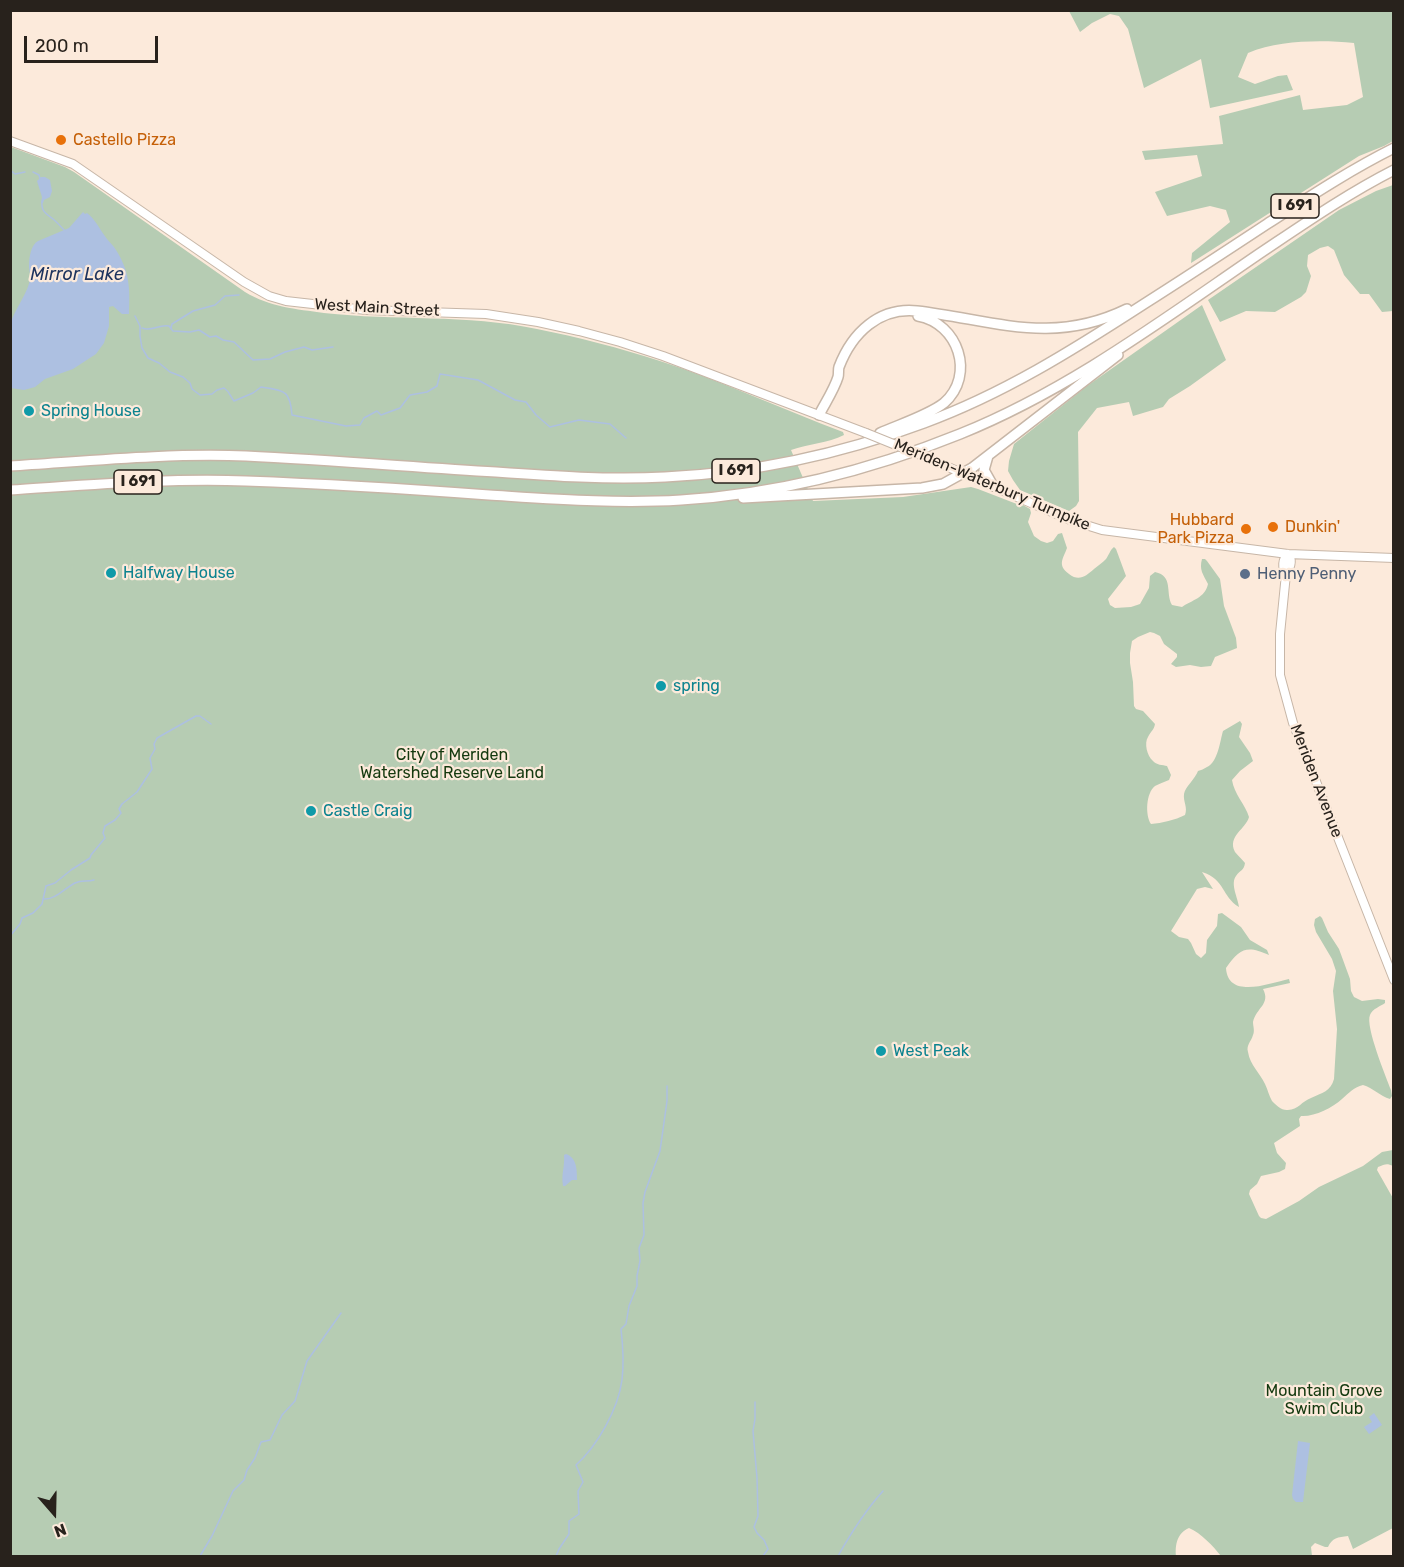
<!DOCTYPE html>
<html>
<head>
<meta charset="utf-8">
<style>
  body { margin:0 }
  #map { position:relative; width:1404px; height:1567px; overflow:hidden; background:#fceadb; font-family:Rubik,sans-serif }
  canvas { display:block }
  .frame { position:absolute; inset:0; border:12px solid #28221c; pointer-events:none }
  .north { position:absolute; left:24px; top:1483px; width:60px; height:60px; -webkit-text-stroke:4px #fceadb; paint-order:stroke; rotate:160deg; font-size:16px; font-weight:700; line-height:24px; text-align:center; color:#28221c }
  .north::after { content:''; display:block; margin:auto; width:21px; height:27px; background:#28221c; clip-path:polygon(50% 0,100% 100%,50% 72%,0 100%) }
  .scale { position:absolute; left:24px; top:36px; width:134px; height:27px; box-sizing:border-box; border:3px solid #28221c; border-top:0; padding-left:8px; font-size:18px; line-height:21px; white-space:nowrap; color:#28221c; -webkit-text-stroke:4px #fceadb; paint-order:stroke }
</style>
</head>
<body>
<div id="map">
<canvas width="1404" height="1567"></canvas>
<div class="frame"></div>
<div class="north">N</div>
<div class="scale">200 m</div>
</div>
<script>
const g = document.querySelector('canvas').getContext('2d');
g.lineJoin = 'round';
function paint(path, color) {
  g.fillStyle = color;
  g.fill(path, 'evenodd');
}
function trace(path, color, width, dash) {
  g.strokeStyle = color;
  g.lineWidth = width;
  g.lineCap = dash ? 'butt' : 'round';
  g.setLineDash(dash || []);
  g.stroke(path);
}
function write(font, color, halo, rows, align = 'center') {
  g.font = font + ' Rubik,sans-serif';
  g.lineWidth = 4.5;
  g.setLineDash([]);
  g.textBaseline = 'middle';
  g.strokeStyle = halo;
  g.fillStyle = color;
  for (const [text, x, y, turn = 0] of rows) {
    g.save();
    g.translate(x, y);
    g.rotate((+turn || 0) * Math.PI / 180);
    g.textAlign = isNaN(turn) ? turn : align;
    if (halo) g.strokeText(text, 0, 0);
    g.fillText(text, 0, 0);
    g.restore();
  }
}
paint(new Path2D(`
  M1069 11H1393V141L1384 146 1359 156 1191 263 1192 253 1230 222 1226 210 1210 206 1167 216 1155 192 1202 176 1197 155 1145 160 1142 151 1223 144 1219 116 1300 95 1303 110 1347 105 1363 97 1354 43C1321 40 1280 40 1248 53L1238 77 1255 84 1278 76 1287 75 1293 90 1210 108 1201 59 1144 88 1128 29 1119 16 1110 14 1092 23 1080 32Z
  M11 147 65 167 74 172 245 292C270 307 296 309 324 313 395 321 467 314 537 329 578 337 620 348 660 361 722 381 782 409 843 432L844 435C828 443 808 444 791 450L813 501 903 497 971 487 978 489 1022 506 1023 505 1030 509 1031 513 1028 522 1034 536 1041 541 1047 543 1053 541 1058 534 1062 533 1067 548C1063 559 1057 565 1069 574 1079 582 1086 576 1094 569 1098 566 1103 562 1106 559 1109 555 1110 550 1114 547L1116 549 1126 576 1108 599 1110 605 1115 608 1131 607 1140 604 1149 588 1150 576 1155 572C1174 576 1165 593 1172 605L1182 607C1192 600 1205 598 1208 584 1203 574 1199 570 1202 559H1205L1207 561 1220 579 1224 606 1236 638 1237 648 1215 657 1211 666 1201 667 1190 665 1176 667 1171 664 1177 657V654L1164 644 1160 636 1154 633 1150 632 1138 637 1132 641 1130 653V663L1133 682 1134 706 1136 709 1143 711 1155 724C1154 730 1151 731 1148 737 1144 743 1147 756 1153 761 1156 765 1163 765 1167 766L1171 775 1169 780C1164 782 1159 784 1155 786 1146 793 1145 815 1151 824 1162 823 1175 820 1185 815 1188 807 1183 802 1184 794 1185 787 1195 779 1198 771 1201 770 1204 769 1207 767 1218 762 1220 741 1223 731L1240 721 1242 724 1239 737 1250 753 1253 761 1240 771 1232 780C1234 794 1245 804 1249 817 1246 829 1227 836 1235 852 1238 856 1242 859 1245 863 1244 871 1240 870 1236 876 1230 884 1238 898 1239 907 1221 896 1226 880 1202 872L1213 889 1205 887 1197 889 1171 931 1179 937 1188 939 1191 943 1196 954 1201 958 1206 953 1207 940 1217 926 1218 914 1222 913 1241 927 1250 940 1267 950 1269 955C1247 945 1240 948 1226 968 1228 1000 1270 983 1289 979L1290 983 1263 989C1271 1004 1256 1008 1253 1022 1253 1026 1255 1031 1253 1035 1251 1042 1246 1045 1248 1052 1250 1065 1260 1073 1265 1084 1268 1090 1269 1096 1272 1101 1276 1105 1282 1111 1288 1110 1298 1110 1302 1101 1311 1098 1322 1093 1331 1091 1334 1079L1337 1029 1333 991 1336 971 1332 959 1316 932 1314 925 1315 919 1320 916 1322 918 1328 932 1339 949 1350 979 1351 991 1354 997 1362 1001 1378 999 1385 1000V1003C1381 1006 1372 1009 1370 1015 1365 1026 1386 1077 1391 1090L1392 1096 1390 1099C1380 1096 1373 1088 1363 1085 1354 1087 1349 1093 1342 1099 1332 1108 1314 1117 1301 1116L1299 1119 1300 1126 1274 1143 1277 1153 1286 1163 1285 1169 1279 1172 1261 1176 1257 1184 1250 1190 1249 1194 1259 1216 1261 1218 1266 1219 1299 1201 1319 1187 1363 1166 1382 1152 1393 1150V1166C1387 1163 1385 1164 1378 1167L1377 1170 1394 1200 1393 1528 1353 1549 1348 1536C1338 1537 1332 1538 1328 1547H1325L1315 1543 1311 1547 1312 1556H1221C1213 1546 1201 1533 1189 1528 1177 1533 1175 1545 1176 1556H11Z
  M1393 185V311L1382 312 1369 294H1360L1344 275 1334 250 1328 246 1320 248 1308 255 1307 266 1311 276 1306 292 1301 297 1275 312 1246 311 1220 322 1208 300 1339 210 1376 191Z
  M1202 305 1226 360 1190 386 1169 399 1163 407 1133 416 1129 402 1097 408 1078 432 1079 501 1076 506 1069 511 1020 490 1013 480 1008 471 1009 461 1014 444 1087 386Z`), '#b6ccb3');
paint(new Path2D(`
  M41 177H45L50 180 52 191 50 197 44 200 43 203H41L42 197 37 181Z
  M83 212 85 214 87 213C96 220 100 230 107 239 110 243 114 246 116 250 130 272 130 289 129 314H122L113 306 109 307V326L104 343 96 354 73 369 45 379 35 387 24 390 11 388C10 368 9 347 10 327 11 315 27 295 30 280 31 275 29 271 29 266 29 257 31 245 38 241L69 228Z
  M566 1154C577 1158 577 1170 577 1180H572L565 1186H563C561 1173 565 1167 564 1155Z
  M1374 1413 1382 1425 1369 1434 1364 1427 1372 1422 1369 1417Z
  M1298 1441 1310 1443 1303 1502H1296L1293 1499 1292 1495Z`), '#adc0e1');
trace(new Path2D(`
  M10 170 15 174 25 172
  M33 172 39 175 40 179
  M42 201C41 211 45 213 53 219 57 222 61 227 65 231
  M135 316 140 326V336L142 348 148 358 159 363 170 372 183 377 190 383 192 389 200 395 212 394 217 390 224 388C230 392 230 396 234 401L253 393 261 387C284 391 290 389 292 415L346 426 360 425 364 418 377 411 381 415 400 408 410 395 427 392 437 386 440 374 478 380 515 400 526 402 536 415 550 427 579 420 610 424 626 438
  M142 328C151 332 159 324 169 326L173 331 190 332 199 330 210 337 216 336 223 340 234 342 253 360 270 359 285 352 304 347 312 350 333 347
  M171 328 172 324 193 311 215 305 225 296 239 295
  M44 899C55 900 65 888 75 883 82 880 87 882 94 880
  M10 936 20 924 22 918 33 913 42 904 46 886 55 883 71 870 90 858 91 855 105 838 103 833 105 826 115 820 121 813 119 809 122 804 137 792 152 769 150 758 155 749 154 744 157 738 196 716H200L211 724
  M755 1402V1419L753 1431 757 1478 758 1516 754 1527 757 1533 764 1540 768 1549 763 1556
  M200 1556 212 1536 233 1491 244 1480 247 1470 255 1458 261 1442 270 1440 282 1415 295 1401 307 1361 341 1313
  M556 1556 559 1549 569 1534V1521L579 1514 578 1491 583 1482 576 1465C597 1446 618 1410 622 1380 624 1363 623 1346 621 1329L626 1324 629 1306 637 1286V1276L640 1261 639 1248 644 1235 643 1203 645 1192 660 1151 667 1101V1086
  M838 1556C851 1533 865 1511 883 1491`), '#adc0e1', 1.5);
const major = new Path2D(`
  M10 141 73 164 244 282 269 296 286 301 366 310 486 314 538 322 579 331 620 342 663 356 866 433
  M923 456 1070 520 1102 530 1288 554 1394 558
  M1288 554C1282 559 1282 568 1286 574L1280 634V675L1293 723 1394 980
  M1286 574C1290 568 1293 560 1288 554`);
const highway = new Path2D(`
  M819 415C825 403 834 390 838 377 839 374 838 370 839 367 852 333 879 307 917 311 994 320 1051 346 1127 309
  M880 433C898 425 929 415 944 403 976 375 958 323 918 316
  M988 456 984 470 993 486
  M10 466C89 461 167 453 246 456 329 460 413 467 496 472 552 476 609 480 665 477 753 473 841 454 924 423 1003 394 1073 350 1144 304 1185 278 1226 251 1267 224 1309 197 1350 170 1394 148
  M10 490C89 485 168 478 246 481 327 484 408 489 489 495 553 499 617 504 681 500 777 494 871 470 960 434 1067 391 1161 321 1256 256 1301 226 1345 195 1394 170
  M743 498 922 488 943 484 972 468 1118 355`);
trace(major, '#c7b6a7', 10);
trace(highway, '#c7b6a7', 12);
trace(major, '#fff', 8);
trace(highway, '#fff', 9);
const majorBridge = new Path2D(`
  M866 433 923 456`);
trace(majorBridge, '#c7b6a7', 10, []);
trace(majorBridge, '#fff', 8);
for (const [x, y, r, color] of [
  [61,140,6,"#e8710a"],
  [29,411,6,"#0f9aa8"],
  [1273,527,6,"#e8710a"],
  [1246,529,6,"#e8710a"],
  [111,573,6,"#0f9aa8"],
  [1245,574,6,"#5c6f8a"],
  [661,686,6,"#0f9aa8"],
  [311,811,6,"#0f9aa8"],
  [881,1051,6,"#0f9aa8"]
]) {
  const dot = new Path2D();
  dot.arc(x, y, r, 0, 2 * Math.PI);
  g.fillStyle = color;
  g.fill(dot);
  trace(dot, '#fceadb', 2);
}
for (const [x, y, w] of [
  [1295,206,48],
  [736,471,48],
  [138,482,48]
]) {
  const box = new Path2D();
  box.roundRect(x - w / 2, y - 12, w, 24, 4.5);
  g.fillStyle = '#fceadb';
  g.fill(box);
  trace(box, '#28221c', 1.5);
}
write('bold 15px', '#28221c', null, [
  ["I 691",1295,206],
  ["I 691",736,471],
  ["I 691",138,482]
]);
write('16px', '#c56008', '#fceadb', [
  ["Castello Pizza",73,140],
  ["Hubbard",1234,520,"right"],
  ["Park Pizza",1234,538,"right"],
  ["Dunkin'",1285,527]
], 'left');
write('16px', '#28221c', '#fceadb', [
  ["West Main Street",377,308,3],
  ["Meriden-Waterbury Turnpike",992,485,23],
  ["Meriden Avenue",1316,781,69]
]);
write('16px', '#0d838f', '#fceadb', [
  ["Spring House",41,411],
  ["Halfway House",123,573],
  ["spring",673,686],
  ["Castle Craig",323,811],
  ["West Peak",893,1051]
], 'left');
write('16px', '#4e5e75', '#fceadb', [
  ["Henny Penny",1257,574]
], 'left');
write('16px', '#14390f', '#fceadb', [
  ["City of Meriden",452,755],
  ["Watershed Reserve Land",452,773],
  ["Mountain Grove",1324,1391],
  ["Swim Club",1324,1409]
]);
write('italic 18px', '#1d335e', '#fceadb', [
  ["Mirror Lake",77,275]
]);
</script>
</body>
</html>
